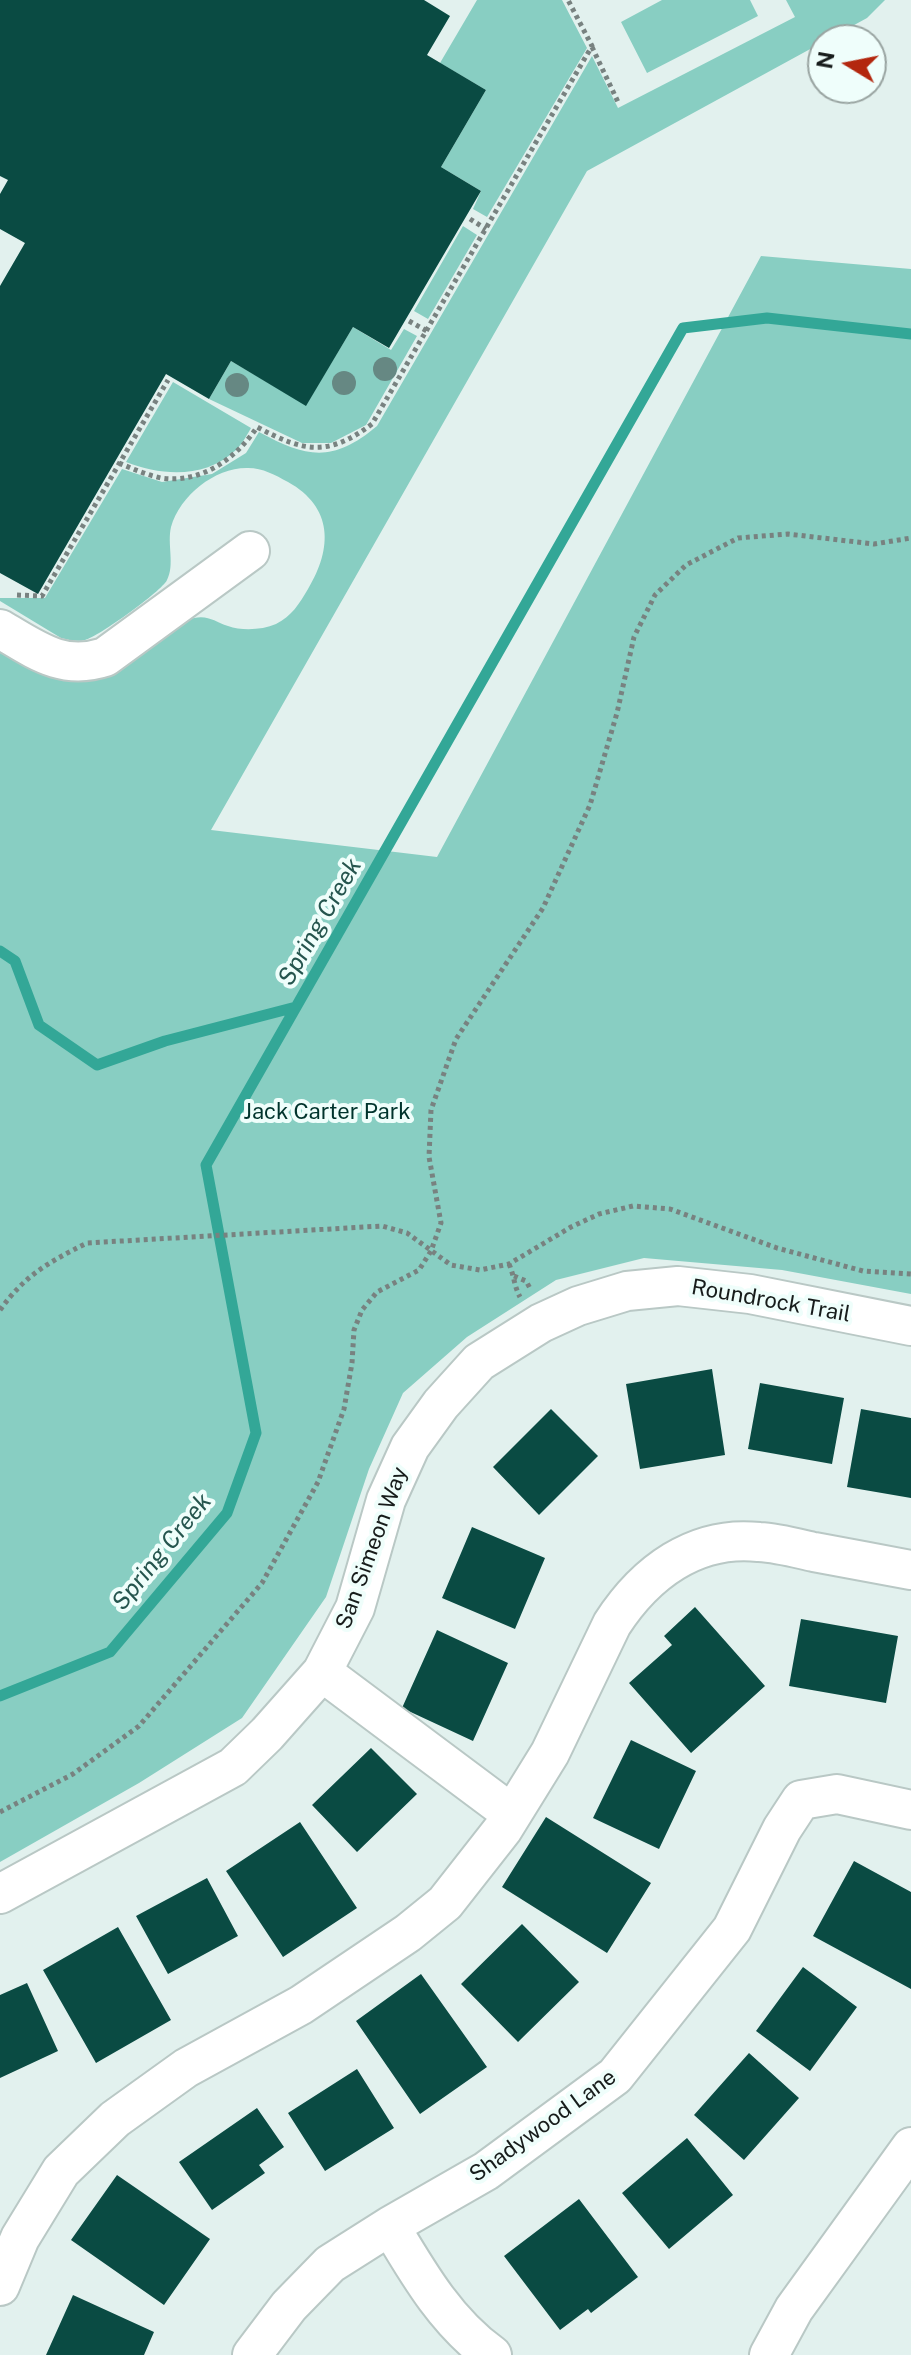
<!DOCTYPE html>
<html>
<head>
<meta charset="utf-8">
<style>
  body { margin:0 }
  #map { position:relative; width:911px; height:2355px; overflow:hidden; background:#e2f1ee; font-family:"Public Sans",sans-serif }
  canvas { display:block }
  .north { position:absolute; left:807px; top:24px; width:80px; height:80px; box-sizing:border-box; background:#effefb; border:2px solid #99a4a1; border-radius:50%; rotate:280deg; font-size:22px; font-weight:700; line-height:32px; text-align:center; color:#171c1b }
  .north::after { content:''; display:block; margin:auto; width:28px; height:36px; background:#b3270e; clip-path:polygon(50% 0,100% 100%,50% 72%,0 100%) }
</style>
</head>
<body>
<div id="map">
<canvas width="911" height="2355"></canvas>
<div class="north">N</div>
</div>
<script>
const g = document.querySelector('canvas').getContext('2d');
g.lineJoin = 'round';
function paint(path, color) {
  g.fillStyle = color;
  g.fill(path, 'evenodd');
}
function trace(path, color, width, dash) {
  g.strokeStyle = color;
  g.lineWidth = width;
  g.lineCap = dash ? 'butt' : 'round';
  g.setLineDash(dash || []);
  g.stroke(path);
}
function write(font, color, halo, rows, align = 'center') {
  g.font = font + ' "Public Sans",sans-serif';
  g.lineWidth = 8;
  g.setLineDash([]);
  g.textBaseline = 'middle';
  g.strokeStyle = halo;
  g.fillStyle = color;
  for (const [text, x, y, turn = 0] of rows) {
    g.save();
    g.translate(x, y);
    g.rotate((+turn || 0) * Math.PI / 180);
    g.textAlign = isNaN(turn) ? turn : align;
    if (halo) g.strokeText(text, 0, 0);
    g.fillText(text, 0, 0);
    g.restore();
  }
}
paint(new Path2D(`
  M477 0H562L587 48 487 217 473 209 481 191 441 167 486 90 440 63Z
  M662 0H750L758 16 647 73 621 22Z
  M786 0H885L867 18 587 171 211 830 437 857 761 256 911 269V1294L782 1270 644 1258 556 1280 467 1337 403 1393 369 1469 326 1597 242 1718 139 1783 0 1862V646L53 677 69 679C96 665 123 652 150 638 164 631 179 621 194 618 209 615 215 622 228 626 242 631 262 630 276 624 292 616 299 604 308 589 333 548 333 507 288 482 275 475 263 468 248 468 216 467 180 495 171 527 167 544 175 565 167 580 162 591 98 637 85 640 77 642 69 640 61 638L0 601V598H45L122 469 162 482 212 474 246 453 259 432C307 458 333 463 377 426L592 56 618 108 795 17Z
  M463 226 477 235 428 319 414 311Z
  M353 327 391 350 404 329 417 336 366 425 331 443H302L209 399 231 361 306 405Z
  M173 382 251 428C247 435 242 444 236 450 205 479 162 476 126 462Z`), '#88cec2');
trace(new Path2D(`
  M0 951 15 961 39 1025 97 1065 165 1041 296 1007
  M0 1696 110 1652 227 1513 256 1433 206 1165 683 328 767 318 911 334`), '#33a797', 11);
paint(new Path2D(`
  M0 0H424L450 16 427 55 486 90 441 167 481 191 389 348 353 327 306 406 231 361 209 399 166 374 38 594 0 573V286L25 243 0 229V194L8 180 0 176Z
  M712 1369 725 1455 640 1469 626 1384Z
  M760 1383 844 1398 832 1464 748 1449Z
  M551 1409 598 1456 539 1515 493 1467Z
  M861 1409 911 1418V1498L847 1487Z
  M472 1527 545 1558 515 1629 442 1598Z
  M695 1607 765 1686 691 1753 629 1683 672 1645 664 1636Z
  M801 1619 898 1636 886 1703 789 1686Z
  M437 1630 508 1663 473 1741 402 1708Z
  M631 1740 696 1771 659 1849 593 1818Z
  M371 1748 417 1794 357 1852 312 1805Z
  M546 1817 651 1883 607 1953 502 1887Z
  M300 1822 357 1908 283 1957 226 1871Z
  M854 1861 911 1892V1989L813 1936Z
  M207 1878 238 1936 168 1974 136 1916Z
  M522 1924 579 1982 518 2042 461 1984Z
  M118 1927 171 2020 96 2063 43 1970Z
  M803 1967 857 2007 810 2071 756 2031Z
  M421 1974 487 2067 420 2114 356 2021Z
  M27 1983 58 2051 0 2078V1995Z
  M749 2053 799 2098 744 2160 694 2115Z
  M357 2069 394 2128 325 2171 288 2113Z
  M257 2108 284 2147 259 2165 265 2173 212 2210 179 2162Z
  M687 2138 733 2195 669 2249 622 2193Z
  M117 2175 210 2239 164 2305 71 2240Z
  M579 2199 638 2277 591 2313 588 2309 560 2330 504 2256Z
  M73 2295 154 2332 144 2355H46Z`), '#0a4b43');
const minor = new Path2D(`
  M0 629C36 650 62 671 105 657L250 551
  M322 1672 512 1814
  M0 1894 233 1767 267 1734 322 1672 355 1608 386 1500 410 1447 441 1404 479 1362 541 1323 578 1306 627 1291 678 1286 750 1294 911 1326
  M390 2226C418 2273 446 2322 492 2355
  M0 2286 20 2238 61 2171 115 2119 186 2068 301 2005 408 1933 445 1903 503 1829 550 1753 612 1624C645 1573 695 1535 759 1542 778 1543 796 1548 814 1552 846 1558 879 1564 911 1570
  M252 2355 289 2306 330 2264 390 2226 486 2171 615 2076 732 1929 782 1829 801 1800 837 1794 911 1810
  M769 2355 794 2309 911 2147`);
trace(minor, '#b9c8c5', 42);
trace(new Path2D(`
  M592 47 618 102
  M470 219 486 229
  M409 321 427 331
  M119 463C133 469 147 475 161 478 201 484 237 458 257 427 304 452 328 457 372 424L592 46 568 0
  M17 595 42 596 168 380
  M509 1264C514 1275 514 1286 520 1297
  M514 1276 526 1281 531 1290
  M0 1310C25 1275 49 1262 87 1243L382 1226 407 1233 451 1265 480 1270 509 1264 571 1227 599 1214 633 1206 670 1209 777 1248 863 1271 911 1274
  M0 1812 73 1774 139 1726 262 1583 318 1482 344 1409 352 1363 354 1330 362 1310 377 1292 419 1270 431 1251 441 1223 429 1157 431 1110 456 1039 543 908 590 805 617 713 634 637 655 595 686 565 738 538 788 534 874 544 911 538`), '#788280', 5, [4, 4]);
trace(minor, '#fff', 38);
g.fillStyle = '#668883';
for (const [x, y] of [
  [385,369],
  [344,383],
  [237,385]
]) {
  g.beginPath();
  g.arc(x, y, 12, 0, 2 * Math.PI);
  g.fill();
}
write('22px', '#00332c', '#effefb', [
  ["Jack Carter Park",327,1112]
]);
write('22px', '#171c1b', '#effefb', [
  ["Roundrock Trail",771,1301,10],
  ["San Simeon Way",372,1548,-70],
  ["Shadywood Lane",543,2126,-36]
]);
write('italic 24px', '#25554e', '#effefb', [
  ["Spring Creek",320,922,-60],
  ["Spring Creek",162,1552,-51]
]);
</script>
</body>
</html>
